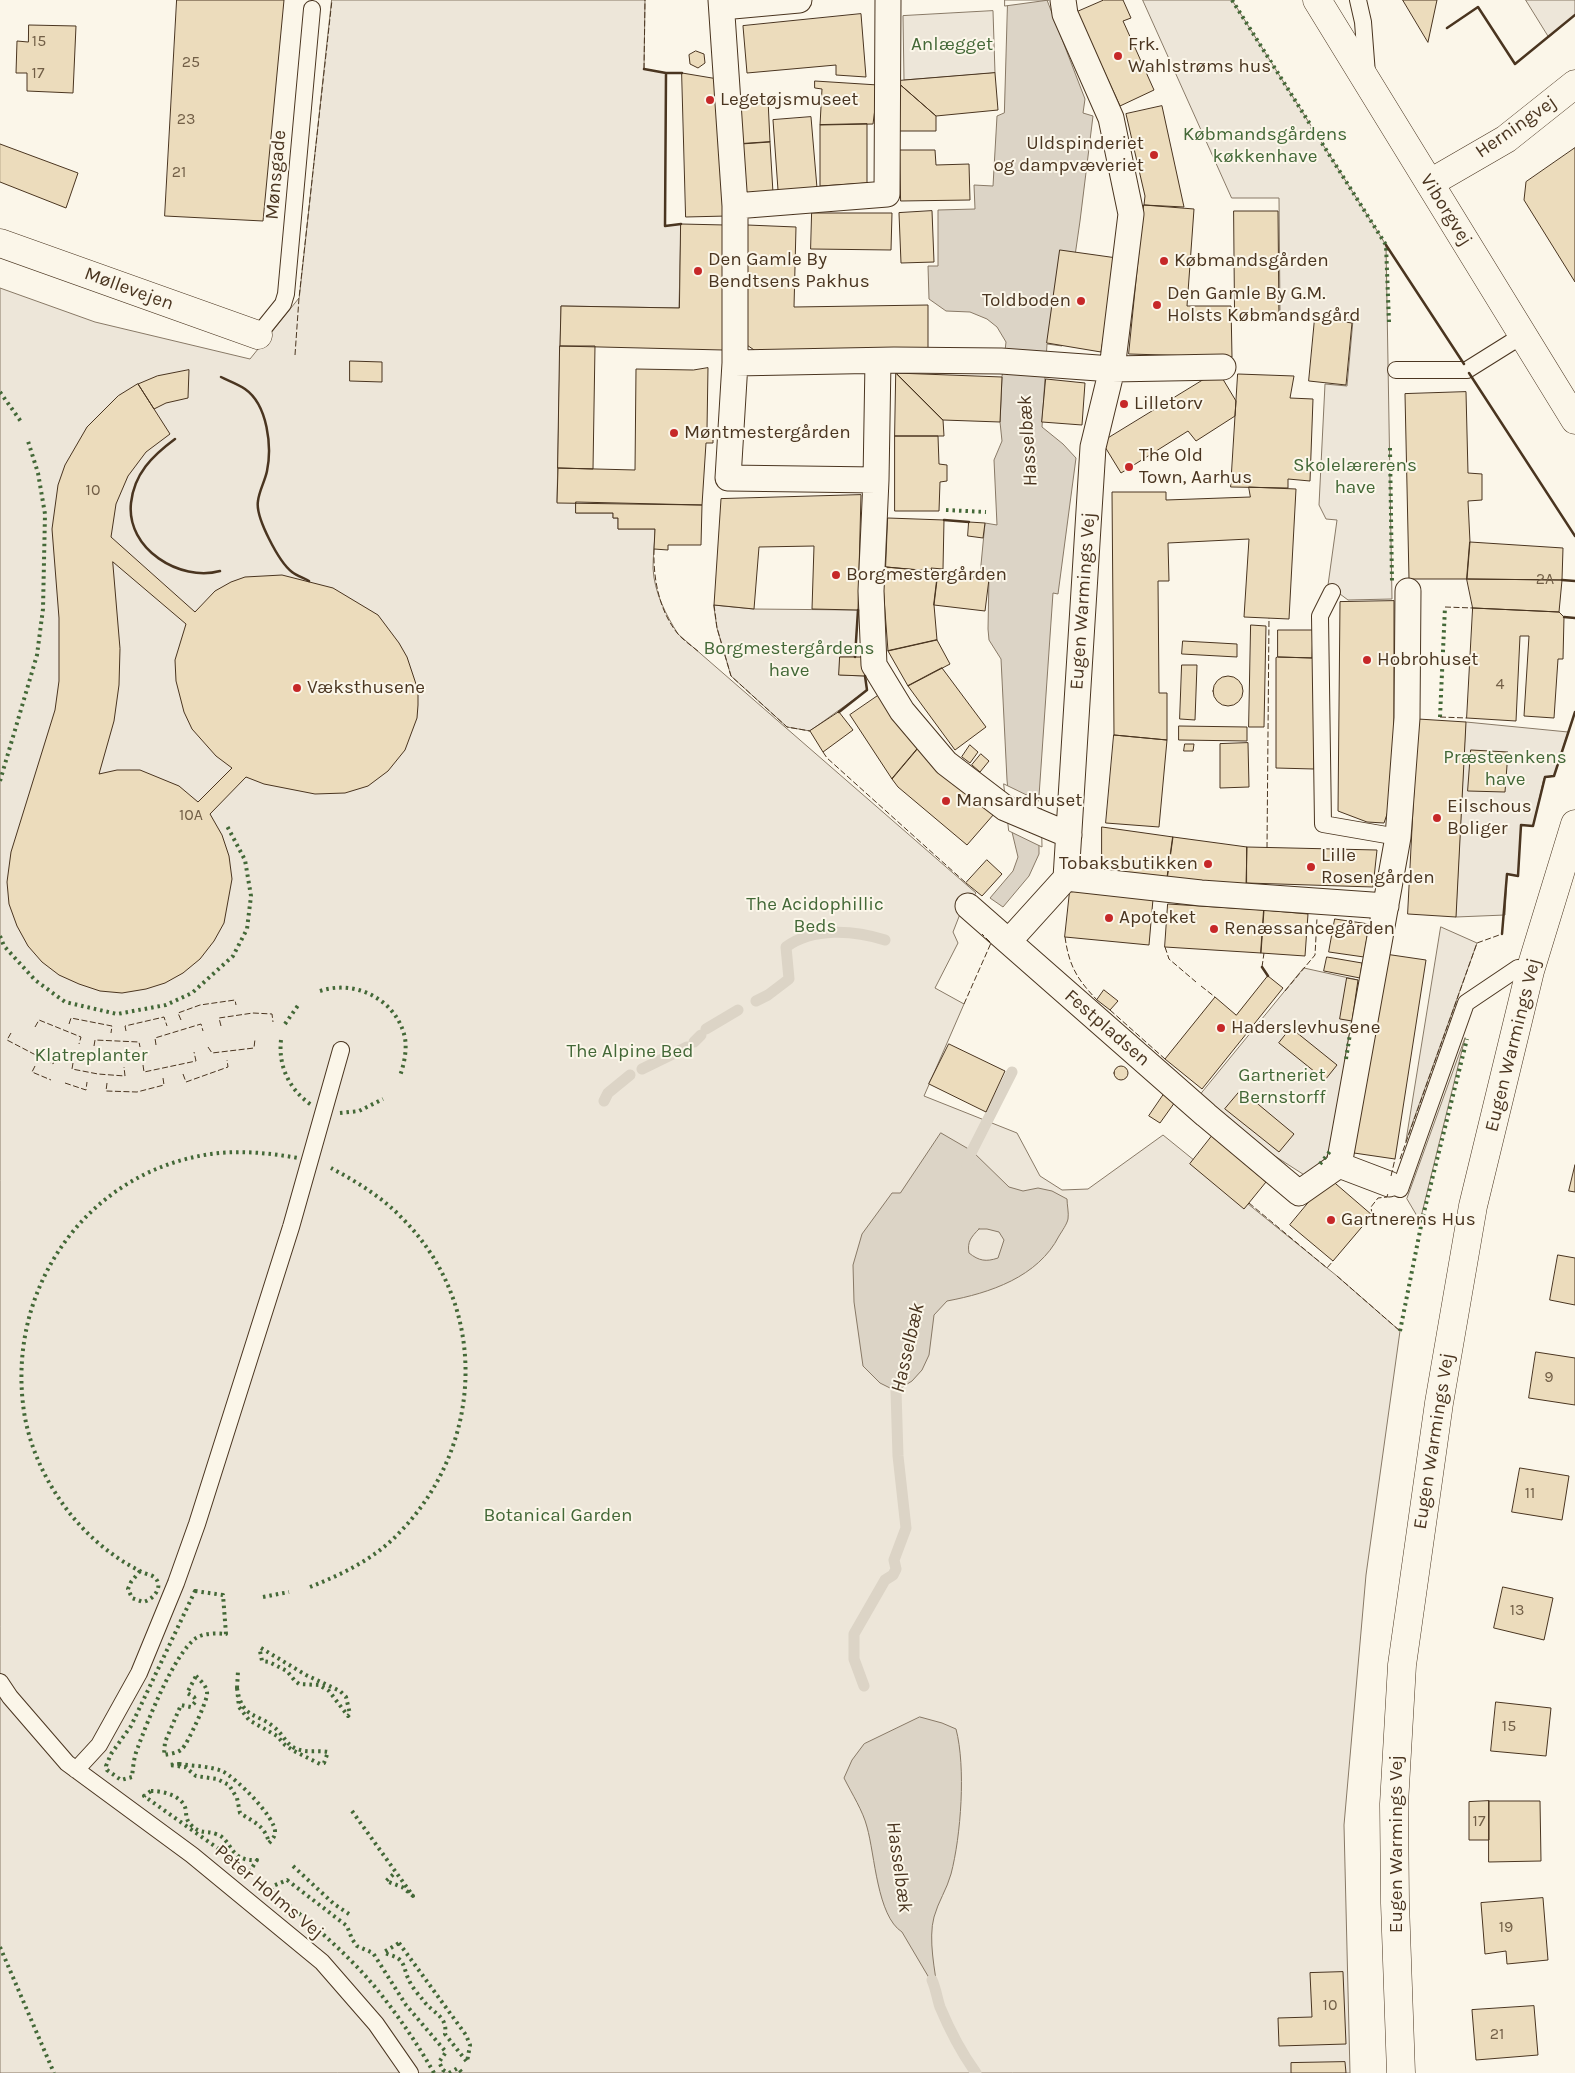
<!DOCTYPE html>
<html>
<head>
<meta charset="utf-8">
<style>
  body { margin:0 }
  canvas { display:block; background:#fbf6e9 }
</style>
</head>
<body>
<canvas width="1575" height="2073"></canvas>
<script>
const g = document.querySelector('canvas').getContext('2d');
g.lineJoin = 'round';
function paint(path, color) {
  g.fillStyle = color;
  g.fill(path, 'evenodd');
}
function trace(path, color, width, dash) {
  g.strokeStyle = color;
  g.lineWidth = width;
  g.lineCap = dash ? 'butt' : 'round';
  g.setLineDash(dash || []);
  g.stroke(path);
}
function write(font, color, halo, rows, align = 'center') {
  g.font = font + ' Karla,sans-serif';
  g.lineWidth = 4;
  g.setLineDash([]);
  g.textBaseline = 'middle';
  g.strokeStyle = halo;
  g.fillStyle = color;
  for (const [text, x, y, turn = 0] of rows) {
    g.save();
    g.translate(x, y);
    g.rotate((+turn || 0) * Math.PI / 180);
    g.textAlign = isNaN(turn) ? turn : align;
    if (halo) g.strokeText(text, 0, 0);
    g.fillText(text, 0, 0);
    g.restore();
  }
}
const green = new Path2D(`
  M332 0H645L644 69 666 73 665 226 681 224 679 308 561 306 557 502H576V513H613V518H618V529H655C655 542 653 555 653 568 654 592 666 615 678 634L976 893 960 914 953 932 958 943 935 988 964 1004 924 1096 1017 1133 1040 1176 1062 1190 1088 1189 1163 1135 1337 1276 1400 1331 1366 1575 1344 1825 1350 2073H0V288L95 322 250 359 299 298Z
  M1143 0H1232L1386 245 1392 599 1348 600 1328 585 1337 520 1326 519 1319 505 1325 384 1347 386 1353 320 1280 314 1279 198H1232Z
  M1526 0H1575V15L1549 37Z
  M993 11 995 73 904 80 903 16Z
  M714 605 754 609 858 610 855 657H840V675L865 676 867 690 810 731 787 727 731 676 717 628Z
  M1466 722 1568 732 1554 776 1544 778 1533 826 1521 825 1518 876 1507 874 1505 915 1456 917Z
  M1441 927 1477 943 1406 1141Z
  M1304 968 1358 980 1331 1151 1309 1178 1267 1151 1201 1094Z
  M1465 1038 1420 1221 1407 1199Z`);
paint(green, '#ede6d9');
trace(green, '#887966', 1);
const water = new Path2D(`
  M1008 0H1047L1085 99 1083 113 1093 116 1080 221 1062 346 1047 344 1042 427 1063 444 1076 458 1058 594 1053 593 1039 796V854L1029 876 1003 907 990 898 1013 871 1018 857 1012 832 1007 780 1001 659 989 640 988 629 989 576 980 575 985 523 997 525 994 460 1002 441 1000 422 1002 377 1006 342 997 327 987 319 970 312 946 311 929 299 928 266H938V210L975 209 974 185 993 186 997 116 1004 113Z
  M941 1133 972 1151 1009 1187 1023 1191 1038 1188 1052 1191 1067 1199C1067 1205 1069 1213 1068 1219 1067 1224 1062 1231 1059 1236 1038 1277 990 1293 947 1301L934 1315 929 1355 922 1370 912 1381 896 1391 880 1383 863 1366 854 1302 853 1265 862 1234 892 1193H900ZM979 1229H987L999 1232 1004 1240 998 1258C986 1262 979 1261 969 1253 967 1242 971 1237 979 1229Z
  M920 1717 942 1723 956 1729C966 1767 961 1836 951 1874 947 1889 938 1902 934 1917 928 1939 935 1971 938 1993L902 1932C877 1916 875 1855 867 1827 863 1811 852 1794 844 1778L852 1760 864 1744Z`);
paint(water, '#dcd4c6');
trace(water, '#887966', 1);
const pier = new Path2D(`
  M1005 0H1049L1005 6Z
  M1004 784 1041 802 1042 847 1009 831Z`);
paint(pier, '#fbf6e9');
trace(pier, '#887966', 1);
trace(new Path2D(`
  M756 1001 768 995 789 979 786 947C813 927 854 930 885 940
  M706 1029 738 1010
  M694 1042 701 1035
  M642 1069 687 1047
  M604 1101 608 1093 630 1075
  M967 1165 972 1151 1012 1072
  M864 1686 854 1659V1634L885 1580 893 1575 896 1569 894 1560 906 1528 898 1456 896 1391 899 1377
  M932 1980C936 1989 937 1998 940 2007 950 2031 961 2052 976 2073`), '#dcd4c6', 11);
const building = new Path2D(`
  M177 0H284L263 221 165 216Z
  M1104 0H1123L1131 18 1123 21 1154 90 1120 106 1077 12Z
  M1403 0H1437L1428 42Z
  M861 14 866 77 836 75V65L747 73 743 26Z
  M29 25 76 26 73 93 27 91V73H16L17 41 28 42Z
  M696 51 704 54 705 63 698 68 690 64 689 55Z
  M682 73 724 80 727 216 686 217Z
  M995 73 998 110 936 116 896 81Z
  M815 81 878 85 873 124 820 125 822 89 815 88Z
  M896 81 936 116V131H896Z
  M768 99 770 142 741 144 738 101Z
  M1162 106 1184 207 1144 205 1145 196 1126 114Z
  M811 117 817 188 778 190 773 120Z
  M867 124V183L820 186V125Z
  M770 142 773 193 744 196 741 144Z
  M0 144 78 173 66 208 0 182Z
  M1575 148V282L1524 200 1526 182Z
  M900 150H935L936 165 969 164 970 200 901 201Z
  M1144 205 1194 209 1187 306H1231L1232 357 1129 354Z
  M932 211 934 262 901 263 899 213Z
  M1234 211H1278L1279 319 1235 320Z
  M812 213H892L891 250 811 249Z
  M681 224 725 225 723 350 560 346 561 306 679 308Z
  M747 225 796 227 794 307 928 305V350L757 352 744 343Z
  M1060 250 1117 258 1101 352 1047 343Z
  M1315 318 1352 323 1346 385 1309 381Z
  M560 346H595L593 469 558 468Z
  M350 361 382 362V382L350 381Z
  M708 368 707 429H713V443H706L702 505 557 503 558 468 635 470 636 369 693 370Z
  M189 370 188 398 166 403 154 409 138 384 157 376Z
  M1218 371 1236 401 1235 416 1196 441 1188 431 1121 473 1102 442Z
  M896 373 1002 377 1000 422 943 420Z
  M896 373 943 420 944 436H895Z
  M1238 374 1294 376 1290 398 1313 399 1310 481 1288 479V488L1231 487Z
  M1046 379 1085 383 1082 425 1042 422Z
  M138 384 170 434 146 452 128 476 116 504 111 537 195 612 215 591 231 582 245 577 282 575 333 588 378 615 399 643 407 657 418 690V705L417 718 405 750 388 771 368 786 345 793 315 794 264 784 246 777 210 814 222 835 229 856 232 879 224 923 214 941 200 959 183 973 165 983 146 989 122 993 100 991 79 984 59 975 42 962 28 946 17 926 9 904 7 882 11 852 55 710 59 681V618L52 529 58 485 65 465 87 427 118 396ZM113 562 186 624 175 660 176 681 184 712 192 729 216 756 232 768 198 802 179 786 140 770H117L99 774 114 721 119 685 120 649Z
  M1466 392 1468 473 1482 474V500L1468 501 1470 542 1467 579H1409L1405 394Z
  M895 436H938L939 464 947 465V481L940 482 939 511H895Z
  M1249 487 1296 489 1289 619 1244 617 1249 539 1168 543 1169 581H1158L1159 693H1167V740L1114 735 1112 492H1166V500L1250 497Z
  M861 495 858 610 812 609 814 546 759 547 754 609 714 605 721 499Z
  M576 502 702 505 701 545H668V550L654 549 655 529H618V518H613V513H576Z
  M888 518 944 520 943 569 931 568 932 571 886 567Z
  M969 522 985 523 983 538 968 536Z
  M1470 542 1563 548 1562 580 1467 579Z
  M886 567 938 572 934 605 937 640 888 651 882 572Z
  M938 572 989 579 985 611 934 605Z
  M1467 579 1562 580 1559 612 1473 608Z
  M1394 601V794L1384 823 1367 822 1338 811 1340 602Z
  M1473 608 1559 612 1564 617 1563 659H1558L1554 718 1524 716 1529 636H1520L1516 721 1467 718Z
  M1251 625 1266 626 1264 727H1249Z
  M1278 630H1313L1312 658 1278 657Z
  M937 640 950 664 908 686 888 651Z
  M1183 641 1237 644V657L1182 654Z
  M840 657H865V676L839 675Z
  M1278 657 1315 658 1314 769 1276 768V658Z
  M1182 665H1197L1195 720 1180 719Z
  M942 668 986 727 955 750 908 686Z
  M1213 691a15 15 0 1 1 30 0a15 15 0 1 1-30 0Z
  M882 693 919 747 892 779 850 715Z
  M839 712 853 730 823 752 810 731Z
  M1418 719 1466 722 1456 917 1408 914Z
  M1179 726 1247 727V741L1179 740Z
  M1114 735 1167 740 1159 827 1106 823Z
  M1248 743 1249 787 1220 788V744Z
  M1185 744H1194L1193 751H1184Z
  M970 745 978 752 970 763 962 757Z
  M919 747 994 814 967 845 898 787 892 779Z
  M1471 750 1508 752 1505 792 1468 791Z
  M981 754 989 761 980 772 972 765Z
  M1102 827 1173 837 1167 880 1102 875Z
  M1173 837 1247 847 1246 885 1167 880Z
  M1247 847 1377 850 1373 887 1247 883Z
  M987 860 1002 874 982 896 966 883Z
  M1070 891 1153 899 1149 945 1065 937Z
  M1168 904 1264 910 1261 953 1165 947Z
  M1264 910 1308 914 1305 956 1261 953Z
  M1335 919 1369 924 1364 957 1329 952Z
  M1385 954 1426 960 1395 1159 1354 1153Z
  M1327 957 1362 963 1360 978 1324 971Z
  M1268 976 1283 988 1202 1089 1165 1059 1215 997 1236 1015Z
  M1347 978 1358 980 1352 1021 1340 1019Z
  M1104 990 1118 1001 1110 1010 1097 1000Z
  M1291 1028 1337 1065 1325 1080 1279 1043Z
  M949 1044 1005 1071 986 1112 929 1084Z
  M1114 1073a7 7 0 1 1 14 0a7 7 0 1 1-14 0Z
  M1241 1090 1294 1134 1279 1152 1225 1109Z
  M1164 1094 1175 1102 1160 1123 1149 1116Z
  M1212 1136 1266 1182 1244 1209 1190 1164Z
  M1575 1165V1192L1569 1191Z
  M1329 1178 1372 1215 1333 1261 1290 1225Z
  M1558 1255 1575 1258V1305L1550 1300Z
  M1536 1352 1575 1358V1405L1529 1398Z
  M1520 1468 1569 1476 1562 1520 1512 1512Z
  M1503 1587 1553 1598 1544 1640 1494 1628Z
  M1496 1702 1551 1708 1546 1756 1491 1751Z
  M1489 1801H1540L1541 1861 1489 1862Z
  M1489 1801V1840H1469V1802Z
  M1543 1898 1548 1960 1507 1964 1506 1951 1485 1954 1481 1903Z
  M1343 1972 1346 2044 1279 2046 1278 2018 1312 2017 1310 1973Z
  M1534 2006 1538 2055 1476 2060 1472 2010Z
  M1345 2062 1346 2073H1291V2063Z`);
paint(building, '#ecdcbc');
trace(building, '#4a3520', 1);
const service = new Path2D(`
  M1358 0 1363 22 1367 74
  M258 335 283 304 286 294 312 9
  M1396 370H1467L1523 335
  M1332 592 1320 616 1323 824 1398 837
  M1389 1184 1400 1189 1466 1003 1518 968 1530 971
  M0 1682 10 1697 67 1763 192 1855 322 1962 376 2024 410 2073
  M76 1770 99 1745 139 1673 176 1583 197 1524 291 1227 341 1050`);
const pedestrian = new Path2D(`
  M721 0 735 206V363L728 478 876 480
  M722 7 799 0
  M735 206 887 194 888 0
  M878 361 876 480 871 591 874 665 902 711 946 763 1005 808 1069 835
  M735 363 894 360 1001 361 1112 369 1223 367
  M1066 878 1201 893 1386 906
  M968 906 1206 1115 1299 1193 1339 1165
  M1009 941 1066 878 1093 447 1112 369 1131 214 1111 118 1065 14 1063 0
  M1339 1165 1398 837 1407 718 1408 591
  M1339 1165 1389 1184`);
const minor = new Path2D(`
  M1430 183 1506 139 1575 84
  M0 243 258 335
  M1401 2073 1395 1903 1394 1804 1402 1665 1427 1488 1439 1403 1473 1206 1530 971 1575 824`);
const tertiary = new Path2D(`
  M1317 0 1575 420`);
trace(service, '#4a3520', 18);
trace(pedestrian, '#4a3520', 27);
trace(minor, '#4a3520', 29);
trace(tertiary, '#4a3520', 29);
trace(service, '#fbf6e9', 16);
trace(pedestrian, '#fbf6e9', 25);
trace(minor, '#fbf6e9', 28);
trace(tertiary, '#fbf6e9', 28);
trace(new Path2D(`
  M1232 0 1386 245 1389 322
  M0 392 22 423
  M1390 448 1392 583
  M946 510 986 512
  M1440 717 1445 607
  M0 781 37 655 43 609 45 514 38 473 27 438
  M0 936 4 946 35 980 65 1002 117 1014 166 1005 192 993 233 956 247 929 251 896 245 860 226 824
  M320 991C356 979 397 1000 405 1038 407 1051 404 1064 400 1076
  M285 1024 299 1004
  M281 1040C278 1067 290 1091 313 1106
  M1346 1059 1352 1021
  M340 1113 359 1111 383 1099
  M1320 1164 1331 1150
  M1400 1331 1423 1216 1467 1039
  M140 1571 131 1582 128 1589 132 1598 143 1602C153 1600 165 1586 154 1577 150 1574 144 1574 140 1571 130 1566 120 1560 111 1553 65 1520 29 1461 23 1404 9 1284 89 1171 211 1154 240 1150 269 1153 298 1158
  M310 1587C343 1574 376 1558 400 1532 484 1445 490 1306 402 1218 382 1197 357 1182 331 1168
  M195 1591 223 1595 226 1634C217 1633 204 1633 196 1638 174 1654 148 1720 138 1747 134 1756 133 1767 132 1777L121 1780 107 1770 106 1766 111 1754 131 1726Z
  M263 1597 289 1592
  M261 1648 306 1675 340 1691 346 1697 350 1714 348 1716 329 1691 319 1685 299 1684 295 1681 287 1671 269 1662 262 1661 260 1651Z
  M196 1676C201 1681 208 1687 207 1695 206 1703 188 1743 182 1749 178 1753 170 1754 164 1755L165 1742 181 1705 191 1707 196 1701 194 1697 187 1693Z
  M237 1688C242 1720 257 1712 275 1728 283 1734 287 1746 297 1749 307 1753 318 1750 328 1752L324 1763 320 1764 294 1751 285 1745 277 1736 249 1720 239 1707Z
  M237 1688 238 1671
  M179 1764C193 1766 209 1766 222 1771 235 1777 277 1818 275 1833 275 1836 272 1840 269 1843 265 1825 253 1822 240 1813L237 1798 229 1785 217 1779 196 1776 185 1767 169 1765Z
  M151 1791C164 1791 184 1796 186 1811 186 1817 187 1821 191 1825 201 1835 206 1830 216 1834 233 1839 228 1862 257 1860L250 1871 144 1796Z
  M352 1811 413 1896 402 1887 386 1881 396 1872
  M293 1866 334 1904 349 1914
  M399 1943 466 2035 470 2045 467 2062 445 2034C448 2016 432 2013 423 2000 418 1994 411 1986 408 1978 405 1972 405 1965 400 1960 395 1955 389 1956 384 1952Z
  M0 1947 54 2073
  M434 2073C417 2043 397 2014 375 1987 345 1951 307 1920 271 1890L273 1886 287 1880 347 1926 352 1939 357 1946 373 1953 406 2005 446 2052 439 2062 443 2070 448 2073
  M449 2073 458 2068 462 2073`), '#436837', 4, [2.5, 4]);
trace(new Path2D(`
  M644 69 645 0
  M295 355 299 298 332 0
  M654 549C653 578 659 611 678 634 684 641 692 646 699 652
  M714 605 717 628 731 676 787 727 810 731
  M1445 607 1473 608
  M1440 717 1467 718
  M823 752 827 758 966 883
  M1267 848 1269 618
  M1065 937C1069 966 1077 979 1097 1000
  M1165 947 1169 959 1196 982
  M1262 967 1264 953
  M1201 986 1215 997
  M1285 991 1315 955 1317 918
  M964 1004 991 943 982 934
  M1110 1010 1165 1059
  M181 1020 178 1013 200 1005 235 1000 236 1005
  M69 1024 71 1018 112 1026 111 1033
  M221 1026 219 1018 253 1013 272 1014 273 1022
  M35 1027 39 1020 81 1037 79 1044
  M126 1031 125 1026 164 1017 167 1026
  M11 1033 7 1040 53 1064 56 1056
  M156 1045 155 1038 201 1024 203 1031
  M94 1046 95 1040 139 1042 140 1047
  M208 1047 212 1053 254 1048 255 1039
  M73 1063 72 1069 98 1074 125 1076 124 1067
  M143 1065 144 1072 196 1061 194 1052
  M35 1066 32 1072 51 1080
  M183 1074 186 1082 228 1067 227 1060
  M65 1083 86 1090 87 1082
  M107 1083 106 1091 137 1092 164 1085 163 1078
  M1400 1159 1477 943 1502 934
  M1391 1176 1395 1159
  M1249 1203 1327 1268 1333 1261
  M1372 1215 1371 1207 1378 1198 1387 1197 1388 1193
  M1337 1276 1400 1331`), '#4a3520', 1, [6, 2.5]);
trace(new Path2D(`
  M1447 28 1478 7 1515 64 1575 15
  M644 69 666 73 665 226 681 224
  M666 73H682
  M1386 245 1464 364
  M1469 373 1575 536
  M221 377C229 381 238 384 245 389 268 405 272 447 267 471 265 481 259 491 258 501 255 517 279 562 292 572 297 576 304 578 309 581
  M175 439C152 456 134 474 131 503 126 549 180 582 220 571
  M944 520 969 522
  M1562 580 1575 581
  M1564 617 1575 618
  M855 657 858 610
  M839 712 867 690 865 676
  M1502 934 1507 874 1518 876 1521 825 1533 826 1545 777 1554 776 1575 712
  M1262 967 1268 976`), '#4a3520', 2.5);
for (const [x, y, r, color] of [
  [1118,56,5,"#c62828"],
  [710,100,5,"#c62828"],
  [1154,155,5,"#c62828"],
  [1164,261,5,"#c62828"],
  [698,271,5,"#c62828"],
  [1081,301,5,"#c62828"],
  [1157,305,5,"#c62828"],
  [1124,404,5,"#c62828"],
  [674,433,5,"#c62828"],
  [1129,467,5,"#c62828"],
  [836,575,5,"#c62828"],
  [1367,660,5,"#c62828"],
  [297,688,5,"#c62828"],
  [946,801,5,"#c62828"],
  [1437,818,5,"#c62828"],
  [1208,864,5,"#c62828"],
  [1311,867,5,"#c62828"],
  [1109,918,5,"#c62828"],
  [1214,929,5,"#c62828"],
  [1221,1028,5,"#c62828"],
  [1331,1220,5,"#c62828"]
]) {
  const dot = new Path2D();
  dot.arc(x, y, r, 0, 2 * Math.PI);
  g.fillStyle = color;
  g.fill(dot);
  trace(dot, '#fbf6e9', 2);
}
write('16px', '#725f47', null, [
  ["15",39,41],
  ["25",191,62],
  ["17",38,73],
  ["23",186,119],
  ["21",179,172],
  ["10",93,490],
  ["2A",1545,579],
  ["4",1500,684],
  ["10A",191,815],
  ["9",1549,1377],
  ["11",1530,1493],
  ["13",1517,1610],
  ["15",1509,1726],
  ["17",1479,1821],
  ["19",1506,1927],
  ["10",1330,2005],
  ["21",1497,2034]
]);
write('19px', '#436837', '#fbf6e9', [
  ["Anlægget",952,45],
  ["Købmandsgårdens",1265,135],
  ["køkkenhave",1265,157],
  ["Skolelærerens",1355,466],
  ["have",1355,488],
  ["Borgmestergårdens",789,649],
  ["have",789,671],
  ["Præsteenkens",1505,758],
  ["have",1505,780],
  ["The Acidophillic",815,905],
  ["Beds",815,927],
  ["The Alpine Bed",630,1052],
  ["Klatreplanter",91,1056],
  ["Gartneriet",1282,1076],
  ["Bernstorff",1282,1098],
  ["Botanical Garden",558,1516]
]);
write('19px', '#4a3520', '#fbf6e9', [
  ["Frk.",1128,45],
  ["Wahlstrøms hus",1128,67],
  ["Legetøjsmuseet",720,100],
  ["Uldspinderiet",1144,144,"right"],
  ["og dampvæveriet",1144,166,"right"],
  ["Den Gamle By",708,260],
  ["Bendtsens Pakhus",708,282],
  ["Købmandsgården",1174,261],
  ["Den Gamle By G.M.",1167,294],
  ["Holsts Købmandsgård",1167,316],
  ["Toldboden",1071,301,"right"],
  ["Lilletorv",1134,404],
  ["Møntmestergården",684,433],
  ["The Old",1139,456],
  ["Town, Aarhus",1139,478],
  ["Borgmestergården",846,575],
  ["Hobrohuset",1377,660],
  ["Væksthusene",307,688],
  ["Mansardhuset",956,801],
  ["Eilschous",1447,807],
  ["Boliger",1447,829],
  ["Lille",1321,856],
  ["Rosengården",1321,878],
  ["Tobaksbutikken",1198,864,"right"],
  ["Apoteket",1119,918],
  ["Renæssancegården",1224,929],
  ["Haderslevhusene",1231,1028],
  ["Gartnerens Hus",1341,1220]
], 'left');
write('19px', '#4a3520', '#fbf6e9', [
  ["Herningvej",1516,127,-35],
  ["Mønsgade",276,175,-85],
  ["Viborgvej",1446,210,58],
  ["Møllevejen",129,289,20],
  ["Eugen Warmings Vej",1083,601,-86],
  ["Festpladsen",1107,1028,41],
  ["Eugen Warmings Vej",1513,1045,-76],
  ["Eugen Warmings Vej",1434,1441,-81],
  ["Eugen Warmings Vej",1397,1844,-90],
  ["Peter Holms Vej",269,1892,40]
]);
write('italic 20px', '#4a3520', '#fbf6e9', [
  ["Hasselbæk",1028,441,-94],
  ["Hasselbæk",908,1348,-77],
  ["Hasselbæk",899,1867,82]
]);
</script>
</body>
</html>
